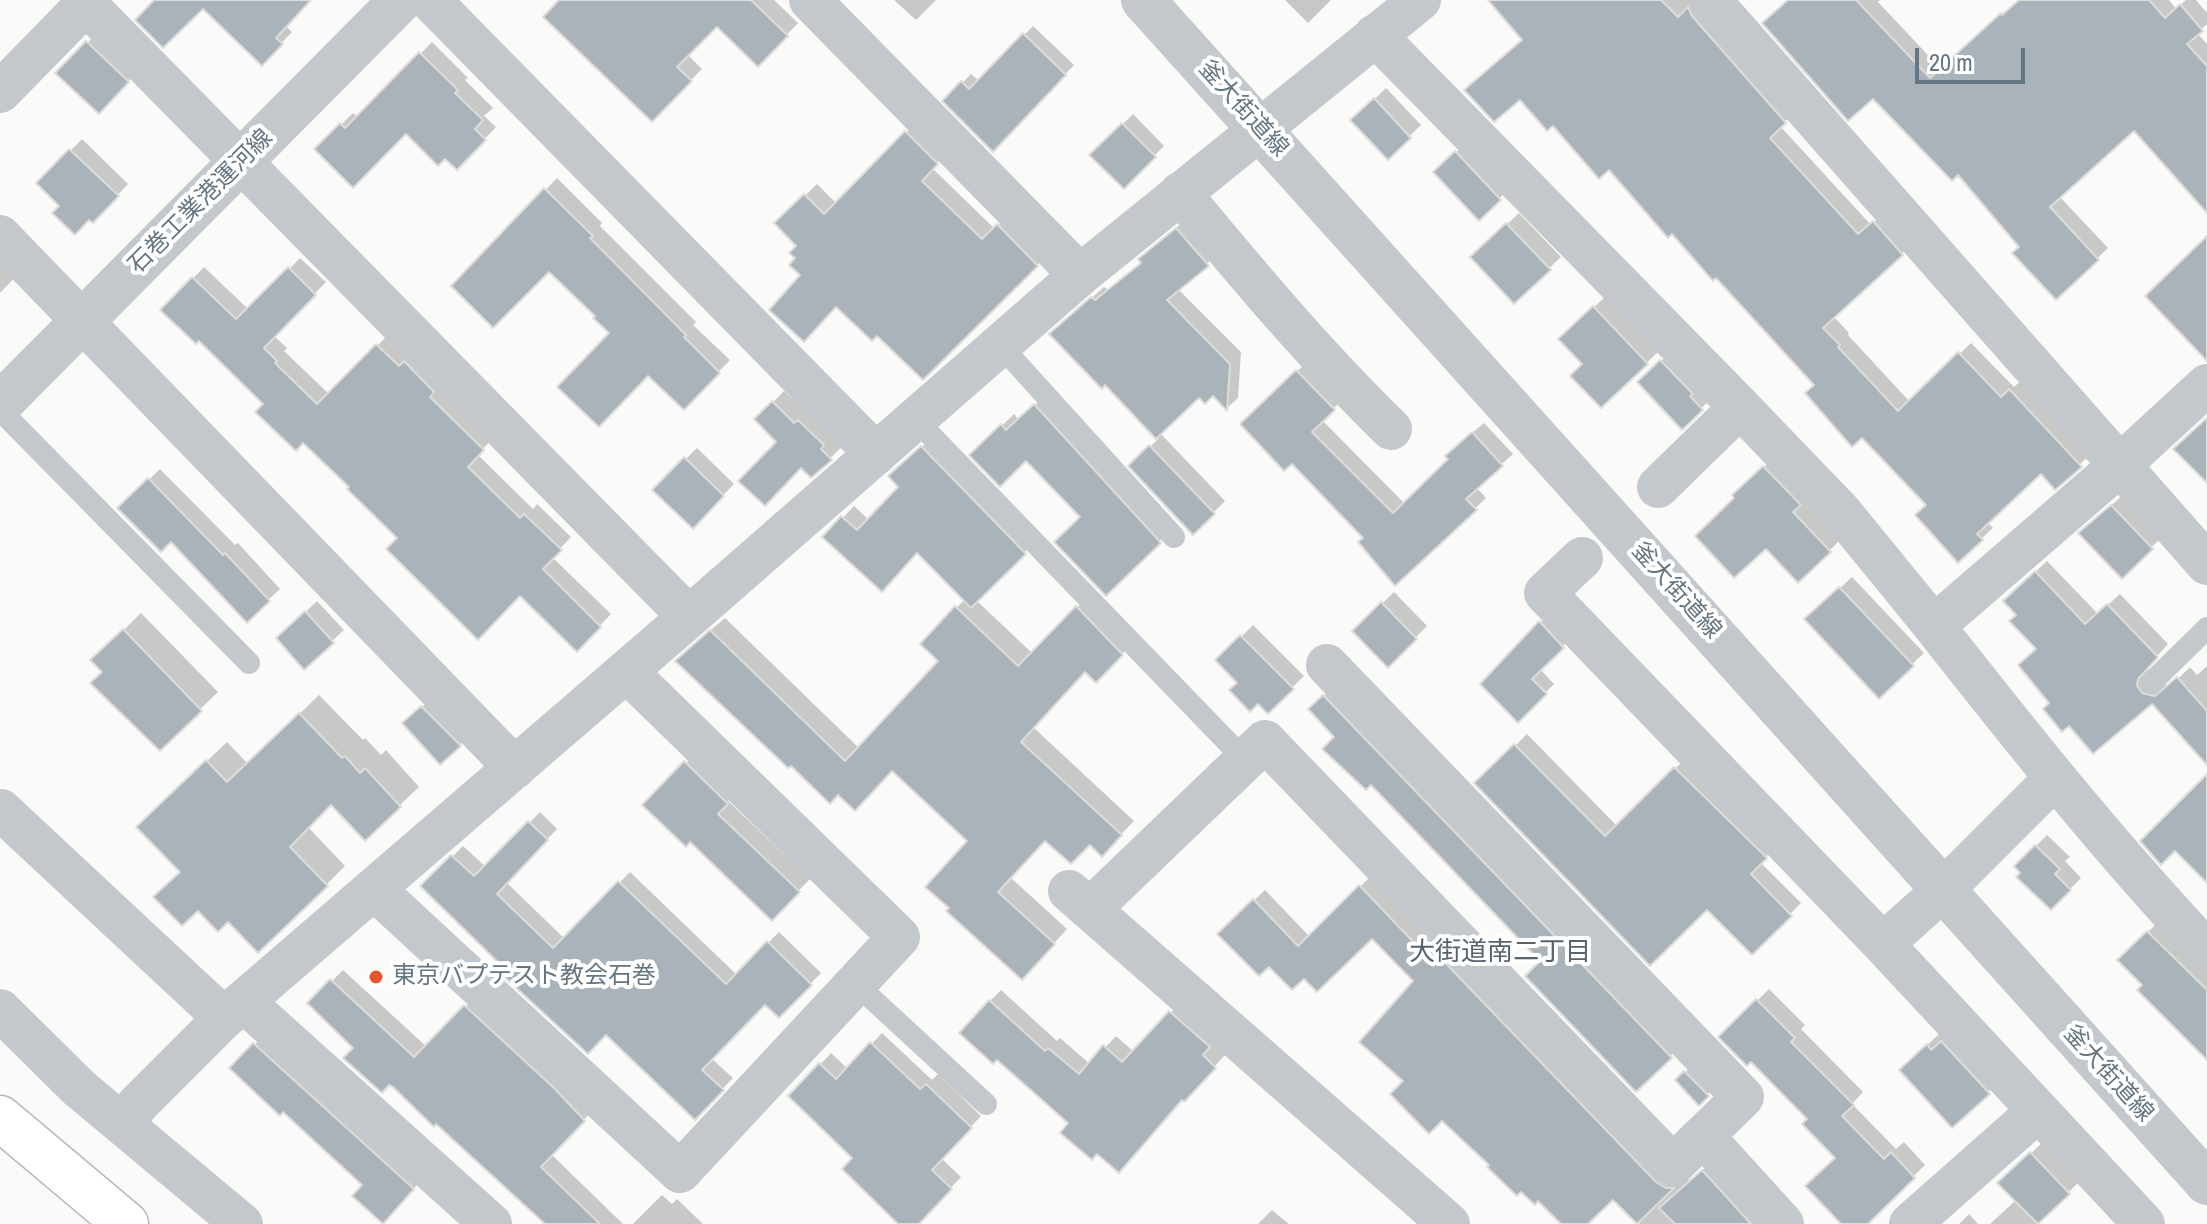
<!DOCTYPE html>
<html>
<head>
<meta charset="utf-8">
<style>
  body { margin:0 }
  #map { position:relative; width:2207px; height:1224px; overflow:hidden; background:#fafaf8; font-family:"Archivo Narrow",sans-serif }
  canvas { display:block }
  .scale { position:absolute; left:1915px; top:48px; width:110px; height:36px; box-sizing:border-box; border:4px solid #657683; border-top:0; padding-left:10px; font-size:24px; line-height:28px; white-space:nowrap; color:#657683; -webkit-text-stroke:6px #fff; paint-order:stroke }
</style>
</head>
<body>
<div id="map">
<canvas width="2207" height="1224"></canvas>
<div class="scale">20 m</div>
</div>
<script>
const g = document.querySelector('canvas').getContext('2d');
g.lineJoin = 'round';
function paint(path, color) {
  g.fillStyle = color;
  g.fill(path, 'evenodd');
}
function trace(path, color, width, dash) {
  g.strokeStyle = color;
  g.lineWidth = width;
  g.lineCap = dash ? 'butt' : 'round';
  g.setLineDash(dash || []);
  g.stroke(path);
}
function write(font, color, halo, rows, align = 'center') {
  g.font = font + ' "Archivo Narrow","Noto Sans JP",sans-serif';
  g.lineWidth = 8;
  g.setLineDash([]);
  g.textBaseline = 'middle';
  g.strokeStyle = halo;
  g.fillStyle = color;
  for (const [text, x, y, turn = 0] of rows) {
    g.save();
    g.translate(x, y);
    g.rotate((+turn || 0) * Math.PI / 180);
    g.textAlign = isNaN(turn) ? turn : align;
    if (halo) g.strokeText(text, 0, 0);
    g.fillText(text, 0, 0);
    g.restore();
  }
}
paint(new Path2D(`
  M157 0H309L285 25 292 32 262 63 203 6Z
  M562 0H774L798 23 758 64 717 24 687 54 702 69 652 119Z
  M894 0H936L916 20Z
  M1285 0H1331L1308 23Z
  M1508 0H1701L1796 111 1780 126 1871 225 1885 212 1913 243 1833 316 1849 333 1848 335 1910 402 1971 343 2014 387 2022 380 2091 454 2055 487 2041 471 1987 522 1993 528 1981 539 1928 504 1817 384 1524 39Z
  M1790 0H1880L1878 2 1941 69 2019 0H2169L2176 9 2186 0H2196L2207 13V24L2197 33 2207 44V210L2134 128 2059 196 2108 248 2056 298 2022 247 1958 172 1873 96Z
  M1033 26 1074 65 993 149 945 101 971 74 979 81Z
  M99 31 139 70 99 111 58 73Z
  M432 42 468 78 465 80 493 108 484 116 496 127 457 168 445 156 406 131 317 149 353 113 358 118Z
  M1386 88 1421 125 1388 157 1353 120Z
  M1133 114 1164 146 1124 186 1092 155Z
  M918 121 948 151 932 168 995 229 1009 214 1048 254 923 378 877 333 803 275 798 258V246L777 223 817 184 837 204Z
  M82 139 128 184 93 221 62 206 39 183Z
  M1468 141 1511 187 1479 218 1435 172Z
  M557 178 602 223 600 226 696 322 693 325 730 360 684 407 598 316 549 269 454 286Z
  M1519 213 1561 257 1514 301 1473 257Z
  M1188 218 1219 253 1178 289 1241 352 1238 398 1227 408 1213 393 1199 395 1160 433 1225 501 1194 532 1131 466 1158 439 1105 383 1063 323 1104 287 1108 290 1143 262 1152 248Z
  M0 247 22 270 0 293Z
  M300 258 326 282 274 336 287 348 284 351 329 394 389 334 494 438 477 454 533 509 537 504 571 537 552 557 611 614 577 649 520 593 400 538 352 487 199 338 163 310 204 267 249 310Z
  M1606 296 1658 352 1601 406 1585 363 1561 339Z
  M1673 350 1713 397 1682 427 1639 382Z
  M1308 361 1344 398 1322 420 1405 504 1451 459 1458 445 1484 423 1513 454 1476 487 1486 498 1396 583 1366 538 1292 461 1242 424Z
  M784 391 842 447 811 476 757 419Z
  M1046 395 1171 530 1106 593 1082 517 1026 458 972 455 1014 414 1019 420Z
  M934 436 1036 541 976 600 1033 654 1090 594 1136 640 1096 680 1086 670 1033 727 1134 821 1102 854 1090 842 1046 838 1010 877 1067 929 1035 964 970 841 892 769 868 794 691 647 725 618 859 748 941 661 923 644 965 599 918 551 825 537 854 506 869 520 901 487 902 465Z
  M697 448 734 484 693 526 655 490Z
  M1776 456 1841 539 1829 551 1766 546 1737 498 1746 484Z
  M160 469 235 545 238 543 280 589 268 600 120 508Z
  M2123 495 2163 536 2122 576 2092 522Z
  M2047 561 2098 614 2120 594 2168 644 2149 665 2148 675 2159 686 2174 683 2190 667 2197 675 2207 666V762L2153 701 2051 703 2038 648 2018 614 2005 601Z
  M1852 577 1924 653 1879 696 1807 619Z
  M1394 592 1427 626 1388 665 1354 631Z
  M317 601 344 630 332 641 290 627Z
  M141 613 218 692 160 748 93 660Z
  M1549 614 1572 637 1540 669 1554 684 1518 720V644Z
  M1253 625 1304 676 1268 711 1218 660Z
  M1335 685 1682 1045 1636 1089 1543 961 1311 709Z
  M319 695 363 740 365 738 381 755 386 750 419 787 365 838 332 802 308 827 345 866 326 885 182 871 158 808 227 742 248 764Z
  M434 696 471 734 459 745 405 723Z
  M1527 734 1617 826 1686 758 1777 846 1760 862 1801 903 1752 953 1707 907 1477 784Z
  M697 752 738 791 728 801 810 879 772 918 690 840 645 805Z
  M540 812 557 829 506 882 565 939 630 872 737 975 779 932 821 973 779 1016 765 1002 711 1058 733 1078 695 1118 606 1033 505 966 423 886 463 846 486 867Z
  M2047 835 2070 857 2065 861 2081 878 2051 908 2016 866Z
  M1370 877 1677 1178 1691 1180 1713 1161 1771 1224H1640L1613 1197 1585 1224H1564L1538 1198 1492 1165 1406 1081 1416 981 1372 936 1304 976 1269 964 1220 934 1265 890 1310 937Z
  M2159 921 2207 969V1041L2120 960Z
  M343 970 427 1047 477 995 595 1108 551 1154 623 1224H548L310 1003Z
  M1769 989 1805 1025 1801 1029 1863 1092 1852 1104 1896 1149 1904 1142 1925 1165 1865 1224H1862L1837 1157 1810 1119 1751 1060 1721 1037Z
  M1001 990 1057 1041 1060 1038 1090 1064 1116 1036 1134 1052 1182 1001 1225 1055 1195 1088 1071 1122 990 1001Z
  M266 1033 424 1177 395 1210 283 1109 232 1068Z
  M882 1033 932 1080 938 1074 981 1116 941 1158 961 1177 916 1224H901L855 1158 791 1096 831 1053 848 1069Z
  M1939 1034 2000 1081 1988 1092 1901 1070Z
  M1696 1061 1718 1084 1699 1103 1678 1080Z
  M2043 1142 2080 1181 2036 1224H1990L2016 1200 2011 1172Z
  M662 1195 672 1204 677 1199 703 1224H633Z
  M1272 1210 1289 1224H1258Z
  M1969 1214 1978 1224H1959Z`), '#0003');
const building = new Path2D(`
  M154 0H311L276 38 283 44 262 66 203 9 163 48 135 20Z
  M559 0H751L788 36 758 67 717 27 677 67 692 81 652 122 543 17Z
  M1488 0H1661L1678 17 1688 7 1692 16 1786 123 1770 138 1858 234 1873 221 1903 255 1823 328 1840 345 1838 347 1898 411 1958 352 2001 397 2009 389 2082 467 2055 490 2041 474 1977 534 1983 540 1958 563 1915 515 1926 505 1862 438 1852 447 1805 393 1814 385 1716 278 1713 281 1672 234 1668 238 1609 170 1599 179 1553 126 1547 131 1520 100 1494 122 1464 90 1522 40Z
  M1788 0H1856L1930 78 2001 13 2002 15 2019 0H2149L2165 18 2180 4 2203 31 2187 44 2207 66V213L2134 131 2050 207 2099 260 2056 300 2012 253 2019 247 1958 175 1952 181 1873 99 1848 121 1762 23Z
  M1023 33 1066 75 993 152 942 101 961 81 969 89Z
  M86 41 129 82 99 114 55 73Z
  M419 52 458 90 455 93 483 120 475 129 486 140 457 170 445 159 438 166 406 134 353 188 314 149 340 123 345 128Z
  M1374 98 1411 138 1388 160 1350 120Z
  M1122 123 1156 157 1124 189 1089 155Z
  M905 131 938 164 922 181 982 239 997 224 1038 266 923 380 877 336 872 341 836 307 804 342 769 310 800 275 789 265 795 258 789 253 796 246 774 223 804 194 824 214Z
  M69 149 119 196 93 223 89 220 75 235 52 213 59 206 36 183Z
  M1455 151 1501 200 1479 221 1433 172Z
  M544 188 593 236 590 238 686 335 684 337 720 373 684 410 648 376 599 427 557 387 609 333 593 318 595 316 549 272 493 328 451 286Z
  M1506 223 1551 270 1514 304 1470 257Z
  M1176 228 1209 266 1167 300 1230 364 1227 411 1213 396 1205 404 1199 398 1156 439 1105 385 1102 389 1049 334 1091 297 1095 300 1141 263 1138 259Z
  M2207 236V361L2145 296Z
  M288 267 316 295 264 348 277 361 275 363 317 404 376 344 399 366 404 361 434 392 430 397 484 450 468 467 520 518 524 514 562 550 543 569 601 627 577 652 520 596 478 640 386 549 397 538 347 489 349 487 303 443 296 451 255 412 263 404 199 341 196 344 160 310 192 277 236 319Z
  M1593 306 1648 364 1601 408 1570 376 1582 364 1558 339Z
  M1660 360 1693 394 1690 396 1703 410 1682 430 1637 382Z
  M1296 370 1335 410 1312 432 1393 513 1448 459 1445 456 1472 432 1503 466 1466 499 1477 510 1395 586 1358 542 1363 538 1292 464 1284 471 1240 424Z
  M772 401 794 423 798 420 824 445 821 449 832 460 811 478 801 468 765 506 738 481 776 442 754 419Z
  M1034 404 1161 543 1106 596 1054 542 1080 517 1026 461 1000 487 969 455 1001 424 1006 430Z
  M2207 418V483L2173 449Z
  M1149 445 1215 514 1193 535 1128 466Z
  M921 446 1026 554 971 608 917 553 882 592 822 537 841 516 857 530 898 487 888 476Z
  M684 457 724 496 693 529 652 490Z
  M1763 466 1801 505 1793 512 1831 552 1798 583 1766 549 1734 578 1695 536 1734 498 1732 495Z
  M148 478 223 555 225 553 270 601 247 623 171 542 161 552 117 508Z
  M2111 505 2153 549 2122 579 2078 533Z
  M2035 571 2085 624 2107 604 2158 657 2138 679 2137 686 2142 693 2155 696 2177 677 2207 711V765L2152 704 2093 754 2069 726 2062 732 2043 709 2049 703 2018 665 2036 649 2009 621 2016 615 2003 601Z
  M1839 587 1914 666 1879 699 1804 619Z
  M1381 602 1417 639 1388 668 1352 631Z
  M955 606 1018 666 1076 606 1123 655 1096 683 1085 672 1021 742 1122 835 1102 857 1090 845 1071 864 1045 841 998 892 1055 944 1022 980 946 911 949 908 925 887 967 841 892 771 855 811 838 795 830 804 791 766 788 768 675 661 710 630 845 761 938 661 920 644Z
  M305 611 334 643 304 670 276 638Z
  M1539 621 1564 648 1532 679 1547 694 1518 723 1480 684Z
  M123 629 202 711 160 751 90 683 102 672 90 660Z
  M1240 635 1294 689 1268 714 1258 704 1250 712 1229 690 1237 683 1215 660Z
  M1323 695 1672 1058 1636 1092 1525 976 1540 961 1371 785 1366 790 1322 749 1334 737 1308 709Z
  M421 706 461 746 440 765 402 723Z
  M299 713 342 758 345 756 360 773 365 768 401 807 365 841 331 805 290 847 328 886 258 953 228 922 218 932 198 911 182 926 153 897 180 872 136 827 206 760 227 782Z
  M1514 744 1605 836 1674 767 1767 858 1751 874 1792 916 1752 955 1707 910 1650 966 1474 783Z
  M684 761 728 804 718 814 800 892 772 921 690 842 686 847 642 805Z
  M2207 774V883L2175 851 2161 865 2140 841Z
  M528 821 548 840 497 894 553 948 618 881 726 984 767 941 812 985 779 1018 765 1005 702 1070 724 1090 695 1120 606 1035 588 1054 498 971 502 966 420 886 451 855 474 876Z
  M2035 845 2060 869 2055 874 2071 890 2051 910 2016 877 2020 873 2014 866Z
  M1359 885 1422 951 1428 945 1656 1182 1666 1188H1674L1637 1224 1613 1200 1588 1224H1561L1538 1201 1535 1205 1521 1192 1517 1196 1487 1167 1489 1165 1442 1121 1429 1134 1390 1094 1403 1081 1359 1042 1413 981 1372 939 1317 992 1304 979 1292 990 1269 967 1259 976 1217 934 1253 899 1298 946Z
  M2147 931 2207 990V1060L2137 990 2142 985 2117 960Z
  M330 979 414 1057 464 1005 554 1088 585 1121 541 1167 600 1224H545L436 1124 434 1127 393 1087 389 1085 382 1093 343 1058 353 1048 307 1003Z
  M1756 999 1795 1038 1791 1042 1854 1105 1842 1116 1884 1159 1891 1152 1915 1178 1868 1224H1841L1805 1186 1835 1158 1802 1124 1807 1119 1751 1062 1747 1066 1718 1037Z
  M989 1000 1045 1051 1048 1048 1079 1074 1103 1045 1122 1062 1169 1011 1210 1047 1203 1055 1216 1068 1184 1102 1182 1100 1119 1173 1097 1154 1092 1160 1060 1133 1068 1123 997 1060 993 1064 959 1033Z
  M1941 1041 1990 1094 1952 1128 1899 1070 1927 1044 1931 1050Z
  M870 1042 920 1089 926 1084 972 1128 932 1170 952 1189 919 1224H898L842 1169 852 1158 788 1096 819 1063 836 1079Z
  M253 1043 414 1189 383 1224 352 1196 362 1185 283 1112 280 1116 229 1068Z
  M1684 1071 1709 1096 1699 1106 1675 1080Z
  M2030 1152 2070 1194 2038 1224 1997 1183Z
  M1702 1170 1751 1224H1675L1659 1208Z`);
paint(building, '#aab3b9');
trace(building, '#dcdcda', 2);
const secondary = new Path2D(`
  M0 1118 126 1224`);
trace(secondary, '#b3babf', 47);
trace(new Path2D(`
  M1000 345 1174 537
  M0 410 249 663
  M915 419 1245 760
  M2151 683 2207 628
  M856 984 986 1104`), '#c3c8cc', 22);
trace(new Path2D(`
  M82 0 689 617
  M430 0 876 454
  M810 0 1080 275
  M1710 0 2207 564
  M1375 35 1740 407
  M0 92 86 4
  M1180 193C1248 275 1315 355 1391 429
  M0 236 515 768
  M1658 487 1740 407 1841 512 1934 626 2119 466 2207 385
  M1582 558 1545 593 1883 944 2144 1224
  M1934 626C2022 738 2109 847 2207 951
  M1 810 224 1018
  M374 889 680 1172 899 937 627 672
  M1069 891 1449 1224
  M1090 909 1265 741 1673 1165 1743 1097 1327 665
  M1883 944 1943 890 2054 779
  M244 1002 491 1224
  M0 1010 79 1088 242 1224
  M124 1124 138 1104 224 1018 689 617 1080 275 1420 0
  M1703 1136 1783 1224
  M1910 1224 2038 1111`), '#c3c8cc', 42);
trace(new Path2D(`
  M1143 0 2207 1183
  M0 404 401 0`), '#c3c8cc', 44);
trace(secondary, '#fff', 44);
for (const [x, y, r, color] of [
  [376,977,8,"#e4572e"]
]) {
  const dot = new Path2D();
  dot.arc(x, y, r, 0, 2 * Math.PI);
  g.fillStyle = color;
  g.fill(dot);
  trace(dot, '#fff', 3);
}
write('24px', '#657683', '#fff', [
  ["釜大街道線",1243,109,48],
  ["石巻工業港運河線",201,202,-45],
  ["釜大街道線",1676,591,48],
  ["釜大街道線",2108,1074,48]
]);
write('24px', '#657683', '#fff', [
  ["東京バプテスト教会石巻",392,977]
], 'left');
write('26px', '#57646e', '#fff', [
  ["大街道南二丁目",1500,953]
]);
</script>
</body>
</html>
